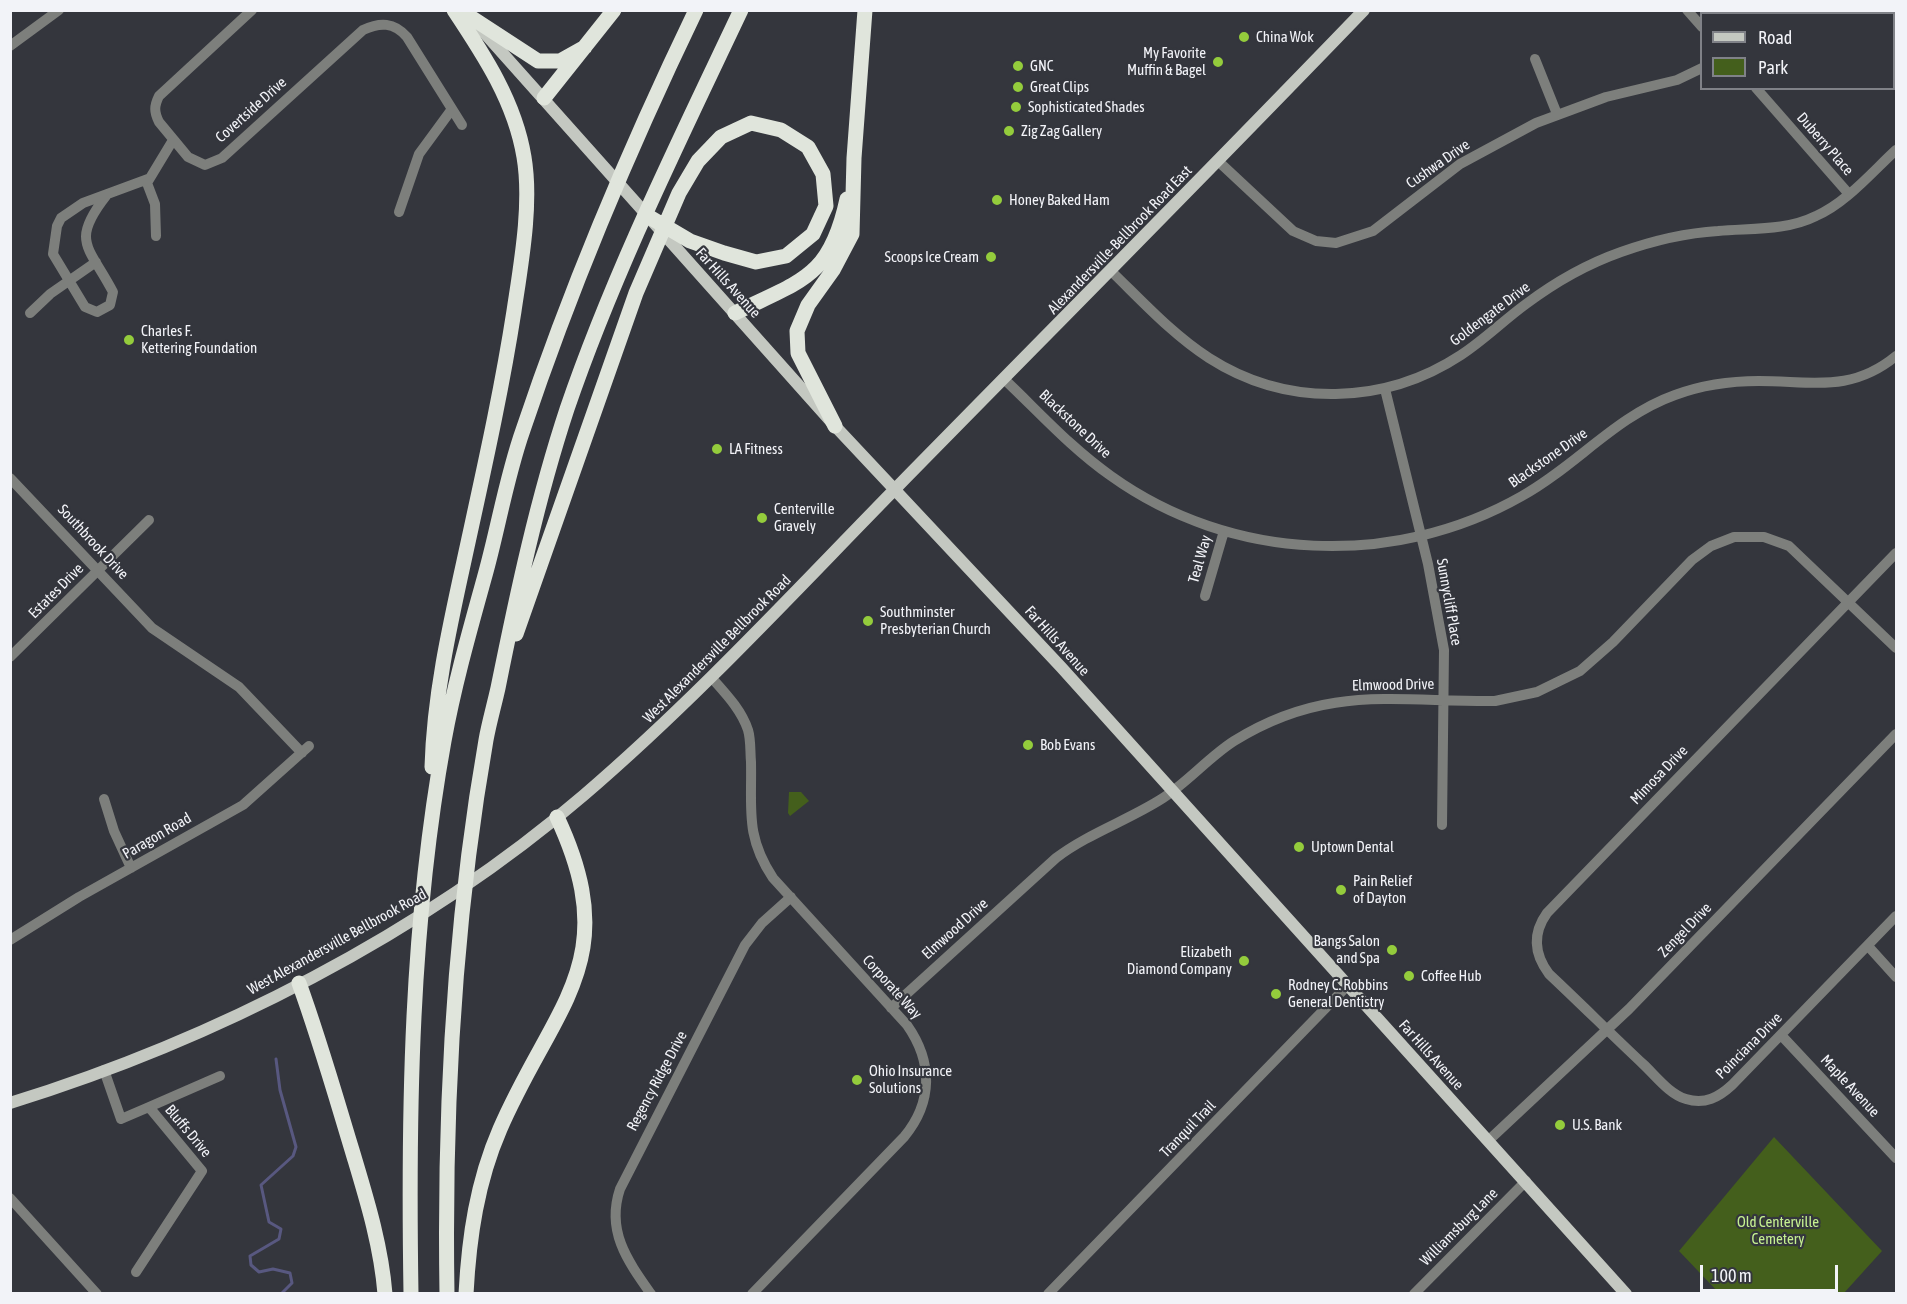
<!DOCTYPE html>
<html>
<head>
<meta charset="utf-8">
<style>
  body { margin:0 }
  #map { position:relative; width:1907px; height:1304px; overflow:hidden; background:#34363d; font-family:"Asap Condensed",sans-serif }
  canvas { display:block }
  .frame { position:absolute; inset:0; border:12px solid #f2f3f8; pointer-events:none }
  .legend { position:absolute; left:1700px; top:12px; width:195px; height:78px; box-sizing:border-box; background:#34363d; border:2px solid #808288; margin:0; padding:8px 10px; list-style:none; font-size:18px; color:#f2f3f8 }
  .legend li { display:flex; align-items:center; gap:12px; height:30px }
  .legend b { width:30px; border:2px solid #808288 }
  .scale { position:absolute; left:1700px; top:1265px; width:138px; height:27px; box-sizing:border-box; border:3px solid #f2f3f8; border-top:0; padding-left:8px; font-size:18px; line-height:21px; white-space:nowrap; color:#f2f3f8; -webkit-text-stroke:4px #34363d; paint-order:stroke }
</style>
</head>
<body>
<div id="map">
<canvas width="1907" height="1304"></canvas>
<div class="frame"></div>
<ul class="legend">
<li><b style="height:8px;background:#c4c8c1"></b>Road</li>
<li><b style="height:16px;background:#445f1c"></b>Park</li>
</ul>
<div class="scale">100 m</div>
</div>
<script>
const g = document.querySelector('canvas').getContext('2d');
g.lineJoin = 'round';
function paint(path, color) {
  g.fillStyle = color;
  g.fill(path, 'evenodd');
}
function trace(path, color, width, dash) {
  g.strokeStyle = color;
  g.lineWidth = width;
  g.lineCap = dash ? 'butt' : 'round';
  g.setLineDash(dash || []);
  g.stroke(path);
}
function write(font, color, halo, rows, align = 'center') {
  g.font = font + ' "Asap Condensed",sans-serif';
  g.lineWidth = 4.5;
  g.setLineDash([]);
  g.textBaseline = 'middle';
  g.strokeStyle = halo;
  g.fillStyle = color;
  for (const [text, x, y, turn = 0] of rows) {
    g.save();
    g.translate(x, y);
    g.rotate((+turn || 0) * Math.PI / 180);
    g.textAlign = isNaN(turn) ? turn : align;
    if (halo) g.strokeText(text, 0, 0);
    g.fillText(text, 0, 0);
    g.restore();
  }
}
paint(new Path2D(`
  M789 792H801L809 801 790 816 788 813Z
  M1774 1137 1882 1251 1844 1293H1719L1679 1251Z`), '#445f1c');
trace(new Path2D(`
  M276 1059 280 1090 296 1147 293 1156 261 1185 269 1222 281 1229 279 1239 250 1256 251 1265 259 1272 273 1269 290 1273 292 1283 281 1294`), '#585880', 3);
trace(new Path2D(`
  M252 10 159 96C154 106 154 112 159 122L188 157 205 165 222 158 363 30C380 22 394 22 407 37L462 125
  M1687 10 1702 27
  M1885 10 1887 14
  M1894 21 1896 24
  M10 46 59 10
  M1535 59 1557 114
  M1756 88 1848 193
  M1218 161 1293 231 1316 241 1336 243 1373 231 1460 164 1536 123 1606 97 1677 80 1702 68
  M106 196C70 242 89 246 113 292L110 305 97 312 85 307 53 254 57 226 61 218 83 203 148 179
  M399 212 419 154 452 109
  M156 236 155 204 147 183 173 140
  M1111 271C1142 301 1173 335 1209 358 1287 408 1385 405 1461 355 1484 340 1504 320 1526 304 1554 283 1587 264 1621 252 1652 241 1685 233 1718 231 1751 228 1786 231 1816 216 1846 203 1872 172 1896 150
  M30 313 50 294 96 262
  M1004 379C1039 412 1071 448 1111 476 1231 562 1394 569 1522 496 1576 466 1616 416 1675 395 1702 385 1730 381 1759 381 1812 381 1851 393 1896 356
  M1385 389 1428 564 1444 650 1442 825
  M10 478 152 628 239 687 302 753
  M1896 553 1547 913C1532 934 1534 954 1549 974 1581 1004 1612 1035 1643 1064 1656 1076 1669 1094 1686 1099 1705 1105 1719 1097 1732 1085L1896 916
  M1205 596 1224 531
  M10 657 149 520
  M711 677C725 693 741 709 748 730 751 740 750 751 751 762 752 809 745 836 773 878L907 1025C933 1062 933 1102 904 1137L752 1294
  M104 799 114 831 131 868
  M10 940 79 897 243 805 309 746
  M1868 946 1896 977
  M891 1008 1056 858C1089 833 1129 820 1163 798 1189 781 1209 757 1234 741 1326 684 1394 702 1495 701L1537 692 1580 671 1613 642 1692 560 1711 546 1734 537H1764L1789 546 1896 648
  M1781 1035 1896 1158
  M104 1070 121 1119 149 1107 202 1171 136 1272
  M149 1107 220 1076
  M1489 1140 1629 1009 1896 734
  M10 1198 97 1294
  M651 1294C627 1260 606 1231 620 1189L745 945 762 923 791 897
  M1048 1294 1348 985
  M1414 1294 1526 1181`), '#7d7f7c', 10);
trace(new Path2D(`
  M464 10 835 426 1061 667 1626 1294
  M10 1103C214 1040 422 934 584 795 696 699 796 590 899 485 1054 327 1210 170 1364 10`), '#c4c8c1', 12);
trace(new Path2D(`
  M469 16 538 61H560L585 47
  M544 98 614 10
  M735 313C802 280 830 278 847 199
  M835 426 798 353 797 331 808 305 833 270 852 234 854 158 865 10
  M516 634 636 293 679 193 698 161 721 137 751 123 781 130 808 147 823 174 826 206 813 234 786 256 756 262 724 253 690 241 651 218
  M432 767C434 697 449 629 464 561 482 478 501 395 514 311 521 264 532 204 524 157 515 102 484 55 454 10
  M299 983C319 1038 335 1094 352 1150 366 1197 381 1244 385 1294
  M411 1294C408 1109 411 923 444 741 454 686 469 633 484 579 498 530 506 478 523 430 571 287 630 147 696 10
  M447 1294C444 1109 454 922 486 740 489 723 494 706 498 688 517 594 537 500 567 409 614 272 679 141 741 10
  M466 1294C469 1237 477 1182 500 1129 554 1004 625 962 557 817`), '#e0e5dc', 15);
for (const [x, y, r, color] of [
  [1244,37,6,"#94cc3c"],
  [1218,62,6,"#94cc3c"],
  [1018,66,6,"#94cc3c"],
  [1018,87,6,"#94cc3c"],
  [1016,107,6,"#94cc3c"],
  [1009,131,6,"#94cc3c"],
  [997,200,6,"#94cc3c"],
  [991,257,6,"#94cc3c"],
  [129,340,6,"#94cc3c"],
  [717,449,6,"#94cc3c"],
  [762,518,6,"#94cc3c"],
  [868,621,6,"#94cc3c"],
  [1028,745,6,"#94cc3c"],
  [1299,847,6,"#94cc3c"],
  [1341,890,6,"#94cc3c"],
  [1392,950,6,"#94cc3c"],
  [1244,961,6,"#94cc3c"],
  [1409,976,6,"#94cc3c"],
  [1276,994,6,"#94cc3c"],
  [857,1080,6,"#94cc3c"],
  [1560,1125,6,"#94cc3c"]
]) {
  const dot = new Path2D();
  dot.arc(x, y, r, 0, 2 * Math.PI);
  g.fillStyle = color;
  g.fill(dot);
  trace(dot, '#34363d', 2);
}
write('15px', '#f2f3f8', '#34363d', [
  ["China Wok",1256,37],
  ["My Favorite",1206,53,"right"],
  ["Muffin & Bagel",1206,70,"right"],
  ["GNC",1030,66],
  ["Great Clips",1030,87],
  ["Sophisticated Shades",1028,107],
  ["Zig Zag Gallery",1021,131],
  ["Honey Baked Ham",1009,200],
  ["Scoops Ice Cream",979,257,"right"],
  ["Charles F.",141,331],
  ["Kettering Foundation",141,348],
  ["LA Fitness",729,449],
  ["Centerville",774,509],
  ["Gravely",774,526],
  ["Southminster",880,612],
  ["Presbyterian Church",880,629],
  ["Bob Evans",1040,745],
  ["Uptown Dental",1311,847],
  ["Pain Relief",1353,881],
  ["of Dayton",1353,898],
  ["Bangs Salon",1380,941,"right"],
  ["and Spa",1380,958,"right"],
  ["Elizabeth",1232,952,"right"],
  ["Diamond Company",1232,969,"right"],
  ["Coffee Hub",1421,976],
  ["Rodney C. Robbins",1288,985],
  ["General Dentistry",1288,1002],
  ["Ohio Insurance",869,1071],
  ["Solutions",869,1088],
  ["U.S. Bank",1572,1125]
], 'left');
write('15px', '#f2f3f8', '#34363d', [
  ["Covertside Drive",251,110,-42],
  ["Duberry Place",1825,144,49],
  ["Cushwa Drive",1438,164,-35],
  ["Alexandersville-Bellbrook Road East",1120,240,-46],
  ["Far Hills Avenue",728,283,48],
  ["Goldengate Drive",1490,314,-37],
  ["Blackstone Drive",1075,424,43],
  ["Blackstone Drive",1548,458,-35],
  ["Southbrook Drive",93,542,47],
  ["Teal Way",1200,559,-74],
  ["Estates Drive",56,591,-45],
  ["Sunnycliff Place",1449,602,80],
  ["Far Hills Avenue",1057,641,48],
  ["West Alexandersville Bellbrook Road",717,649,-45],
  ["Elmwood Drive",1393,685,-1],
  ["Mimosa Drive",1659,775,-46],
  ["Paragon Road",157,836,-30],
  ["Elmwood Drive",955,929,-42],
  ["Zengel Drive",1685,930,-46],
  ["West Alexandersville Bellbrook Road",337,942,-29],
  ["Corporate Way",892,987,48],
  ["Poinciana Drive",1749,1046,-45],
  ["Far Hills Avenue",1431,1055,48],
  ["Regency Ridge Drive",657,1081,-62],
  ["Maple Avenue",1850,1086,47],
  ["Tranquil Trail",1188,1129,-46],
  ["Bluffs Drive",188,1131,50],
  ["Williamsburg Lane",1459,1227,-45]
]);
write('15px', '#c5f091', '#34363d', [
  ["Old Centerville",1778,1222],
  ["Cemetery",1778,1239]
]);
</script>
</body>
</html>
